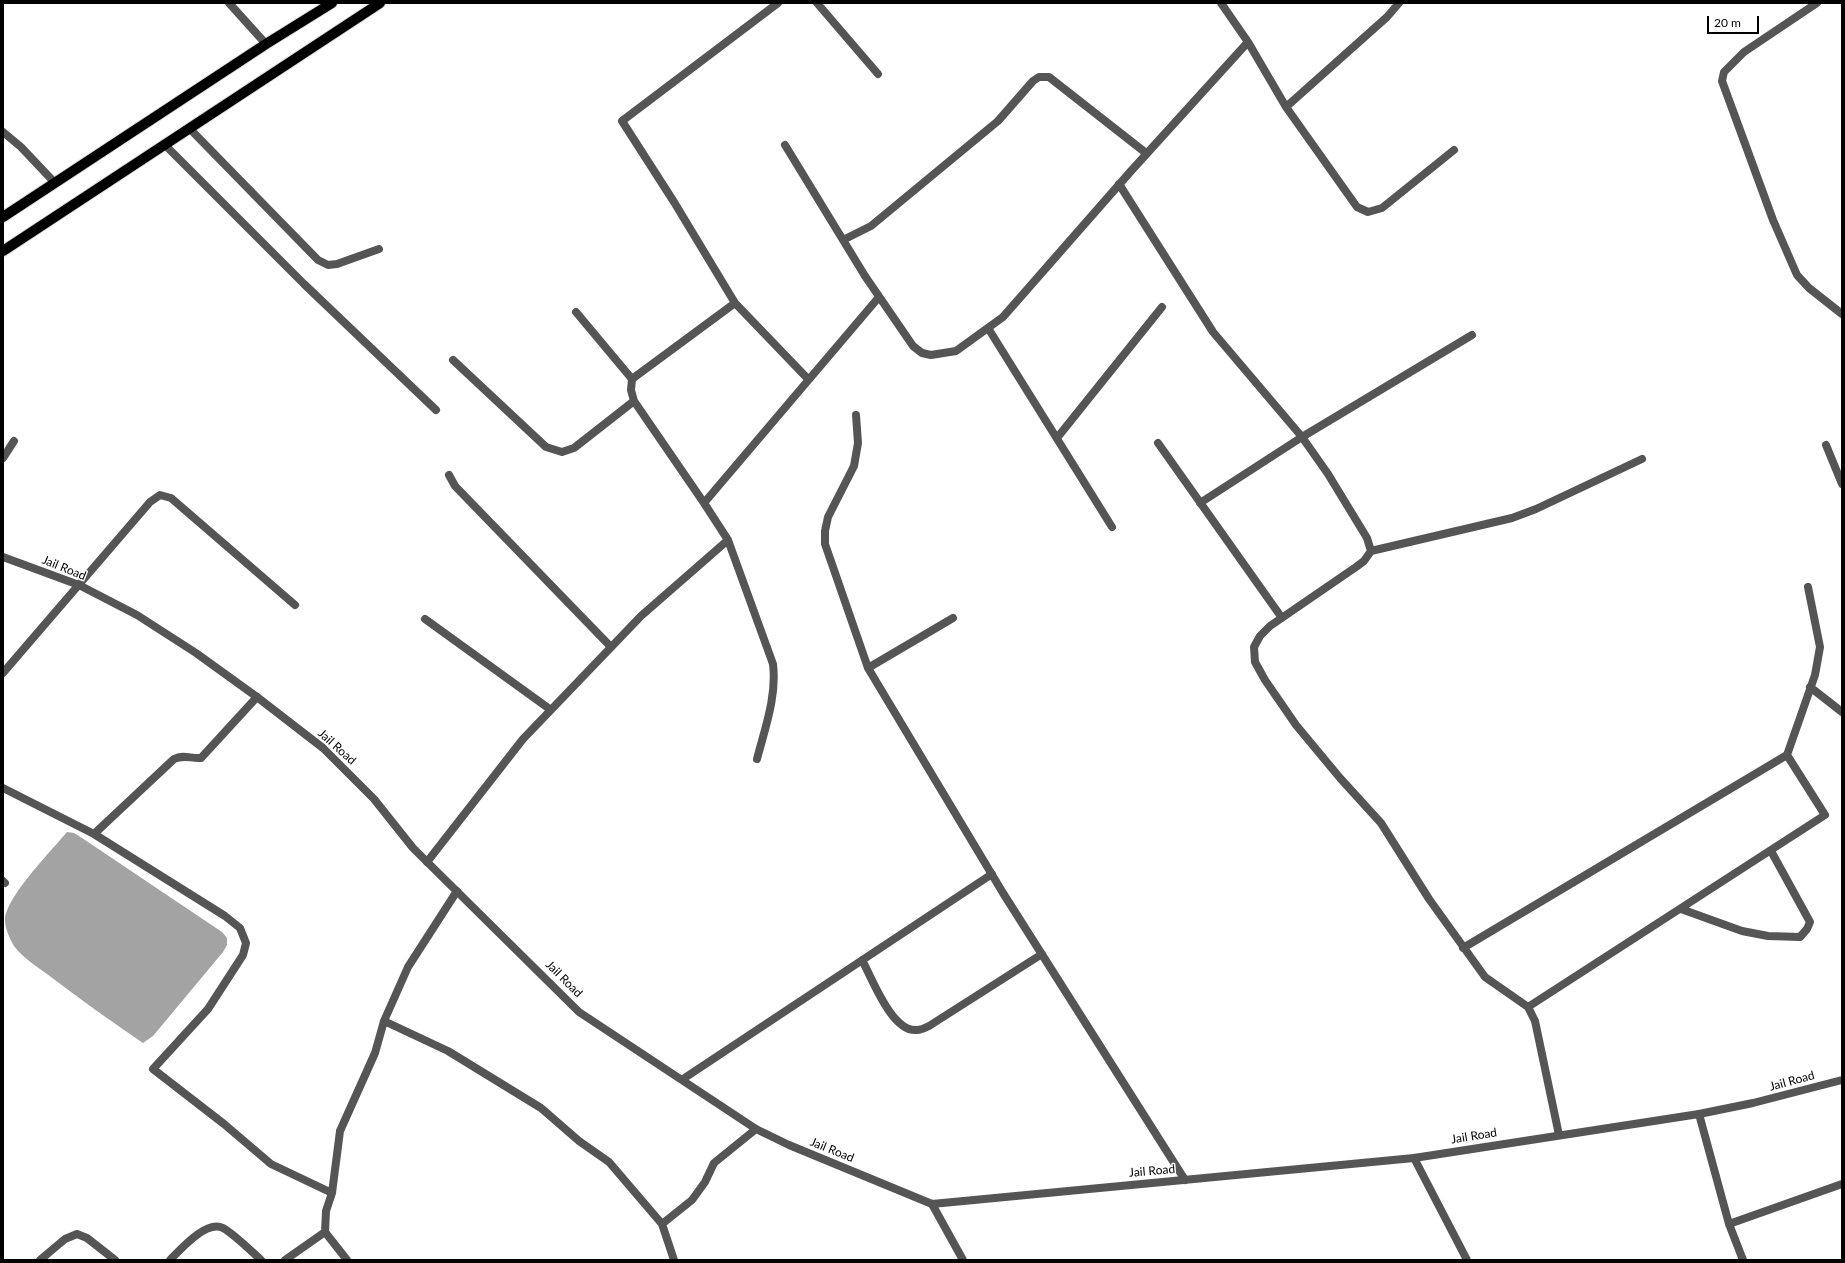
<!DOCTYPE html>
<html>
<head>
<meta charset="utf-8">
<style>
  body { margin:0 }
  #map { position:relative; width:1845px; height:1263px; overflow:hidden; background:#fff; font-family:Lato,sans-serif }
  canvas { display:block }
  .frame { position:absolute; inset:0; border:4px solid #000; pointer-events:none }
  .scale { position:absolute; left:1707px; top:16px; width:52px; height:18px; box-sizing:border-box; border:2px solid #000; border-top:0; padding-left:5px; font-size:12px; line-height:14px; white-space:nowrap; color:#000; -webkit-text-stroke:3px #fff; paint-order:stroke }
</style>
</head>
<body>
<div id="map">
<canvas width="1845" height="1263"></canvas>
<div class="frame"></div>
<div class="scale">20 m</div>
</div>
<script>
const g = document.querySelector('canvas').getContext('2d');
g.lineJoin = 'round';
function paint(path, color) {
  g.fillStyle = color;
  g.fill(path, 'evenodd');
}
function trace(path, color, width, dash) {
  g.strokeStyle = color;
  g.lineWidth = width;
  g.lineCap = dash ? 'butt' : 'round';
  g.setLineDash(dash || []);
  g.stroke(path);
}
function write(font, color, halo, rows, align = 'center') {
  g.font = font + ' Lato,sans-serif';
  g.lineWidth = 3;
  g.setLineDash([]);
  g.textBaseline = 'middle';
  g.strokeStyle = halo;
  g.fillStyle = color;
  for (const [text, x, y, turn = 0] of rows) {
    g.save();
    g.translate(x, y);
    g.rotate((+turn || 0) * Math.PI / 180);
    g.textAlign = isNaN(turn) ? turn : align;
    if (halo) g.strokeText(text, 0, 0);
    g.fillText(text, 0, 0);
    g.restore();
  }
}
paint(new Path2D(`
  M67 832 74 833 79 836 222 932 227 938V945L223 952 153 1036 143 1043C112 1022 81 1000 51 977 39 968 23 958 14 946 10 939 5 929 5 920 5 898 52 850 67 832Z`), '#a3a3a3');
const primary = new Path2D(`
  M3 217 266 44 332 3
  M3 251 380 3`);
trace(primary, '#dbdbdb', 12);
trace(new Path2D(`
  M1817 3 1744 52 1724 72 1722 81 1773 220 1797 275 1809 288 1842 314
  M190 129 318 260 328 265 337 264 379 249
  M165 145 304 284 436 410
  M1699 1114 1729 1224 1743 1260
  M1729 1224 1842 1184`), '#555', 8);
trace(new Path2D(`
  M229 3 266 44
  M778 3 622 121 674 202 735 303 808 379
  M817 3 878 74
  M1248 42 1286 107 1387 17 1399 3
  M1286 107 1357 207 1368 212 1382 208 1454 150
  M3 132 21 147 55 183
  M785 145 865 276 913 346 922 353 931 355 956 351 1003 317 1131 171 1248 42 1221 3
  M1119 184 1213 332 1302 437 1328 474 1367 538 1371 551 1364 561 1356 567 1270 626 1260 636 1254 647 1255 662 1265 680 1296 725 1340 778 1381 823 1429 899 1485 977 1528 1007 1535 1021 1559 1135
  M843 240 871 226 998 121 1033 81 1039 77H1049L1146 153
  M576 312 632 379
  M988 328 1112 527
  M453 360 546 447 562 452 574 448 634 401
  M856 415 858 443 854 466 828 517 825 531V544L868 668
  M1057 438 1162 307
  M1158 443 1282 618
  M1826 445 1842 484
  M3 458 14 441
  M449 475 455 486 611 647
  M704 503 634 401 631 390 632 379 735 303
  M1200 503 1302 437 1472 335
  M728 540 773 664C777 696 765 728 757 759
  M1371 551 1512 518 1536 509 1642 459
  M953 618 868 668 1003 893 1185 1180
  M425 619 551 710
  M3 673 150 502 160 495 171 498 295 605
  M1810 687 1842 712
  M1787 755 1815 675 1820 647 1808 587
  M3 788 94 834 174 759C184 754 191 759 201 758L257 697
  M94 834 225 916 240 928 246 943 243 955 208 1009 153 1069 224 1124 271 1164 332 1193
  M427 862 523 739 641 616 728 540 704 503 879 297
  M3 881 5 883
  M1681 909 1742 931 1768 936 1800 937 1807 929 1810 922 1771 851
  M1463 948 1787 755 1825 815 1528 1007
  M862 960C872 978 892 1033 917 1030 921 1030 925 1028 929 1026L1042 954
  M384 1021 448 1051 541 1108 579 1141 609 1162 662 1224 692 1200 705 1182 714 1163 756 1129
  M683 1079 992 874
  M1414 1158 1467 1260
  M932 1204 963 1260
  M662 1224 674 1260
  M40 1260 65 1239 77 1234 87 1238 115 1260
  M170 1260C181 1249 206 1220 223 1228 234 1234 251 1251 261 1260
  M285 1260 325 1232
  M347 1260 325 1232 326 1211 332 1193 340 1131 375 1053 384 1021 408 967 457 891`), '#555', 8);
trace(new Path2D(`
  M3 557 79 585 137 615 196 653 257 697 323 748 374 799 413 848 579 1012 756 1129 789 1145 932 1204 1414 1158 1699 1114 1753 1103 1842 1080`), '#555', 8);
trace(primary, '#000', 10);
write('12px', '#000', '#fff', [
  ["Jail Road",64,568,22],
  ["Jail Road",337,747,42],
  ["Jail Road",564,979,45],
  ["Jail Road",1792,1081,-15],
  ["Jail Road",1474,1136,-9],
  ["Jail Road",832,1150,22],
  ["Jail Road",1152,1171,-5]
]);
</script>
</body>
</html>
